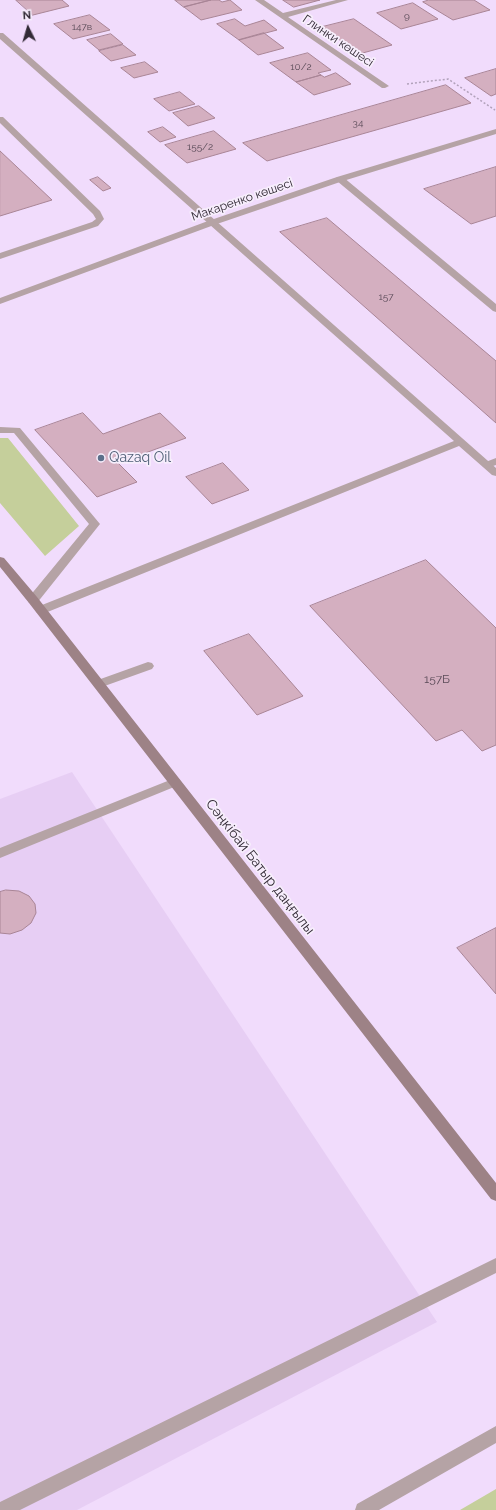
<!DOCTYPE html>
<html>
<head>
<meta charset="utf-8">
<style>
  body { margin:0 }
  #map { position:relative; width:496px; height:1510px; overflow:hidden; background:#f1dcfc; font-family:Raleway,sans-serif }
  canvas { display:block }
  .north { position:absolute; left:8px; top:8px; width:40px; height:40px; -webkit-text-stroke:3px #f7eefc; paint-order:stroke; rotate:355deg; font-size:11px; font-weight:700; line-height:16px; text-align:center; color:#322a36 }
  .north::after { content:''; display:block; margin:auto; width:14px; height:18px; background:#322a36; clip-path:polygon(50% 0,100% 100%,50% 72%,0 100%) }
</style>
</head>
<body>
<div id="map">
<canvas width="496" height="1510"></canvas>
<div class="north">N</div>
</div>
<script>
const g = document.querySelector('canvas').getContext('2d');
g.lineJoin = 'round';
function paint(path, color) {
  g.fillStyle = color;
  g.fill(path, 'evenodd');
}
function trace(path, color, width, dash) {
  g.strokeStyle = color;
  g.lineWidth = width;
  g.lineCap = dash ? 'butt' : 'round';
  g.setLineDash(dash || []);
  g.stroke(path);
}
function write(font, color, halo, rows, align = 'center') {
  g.font = font + ' Raleway,sans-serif';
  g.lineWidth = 3.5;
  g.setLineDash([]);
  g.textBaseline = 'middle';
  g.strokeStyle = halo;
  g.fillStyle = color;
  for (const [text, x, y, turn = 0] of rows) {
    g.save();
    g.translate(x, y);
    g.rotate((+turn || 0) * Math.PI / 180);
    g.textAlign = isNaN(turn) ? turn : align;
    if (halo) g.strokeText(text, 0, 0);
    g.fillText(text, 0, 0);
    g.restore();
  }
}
paint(new Path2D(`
  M72 772 437 1322 77 1510H0V799Z`), '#e7cef4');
paint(new Path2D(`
  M0 438H8L79 526 45 556 0 503Z
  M496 1489V1510H460Z`), '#c5cf9b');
const building = new Path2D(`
  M16 0H62L69 6 33 15Z
  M175 0H211L184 7Z
  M211 0H219L222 2 230 0 242 10 201 20 184 7Z
  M283 0H320L294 7Z
  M429 0H474L490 10 453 20 423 2Z
  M413 3 438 19 401 29 377 13Z
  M90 15 110 30 73 39 54 24Z
  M235 19 245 26 264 20 277 30 239 40 217 24Z
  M354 19 392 45 359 54 322 27Z
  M264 33 284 48 258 55 239 40Z
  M111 34 123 44 99 50 87 40Z
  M123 45 136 55 111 61 99 51Z
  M308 53 331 70 318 73 321 75 296 82 270 63Z
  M145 62 158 72 134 78 121 68Z
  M496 69V94L491 96 465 78Z
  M336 73 351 84 314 95 296 82 321 75 324 77Z
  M446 85 471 103 267 161 243 143Z
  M180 92 195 104 169 111 154 99Z
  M199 106 215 118 188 126 173 113Z
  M163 127 176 137 160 142 148 132Z
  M214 131 236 149 187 163 165 145Z
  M0 151 52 200 0 216Z
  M496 167V216L471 224 424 189Z
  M98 177 111 188 103 191 90 180Z
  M327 218 496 361V423L280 232Z
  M83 413 103 434 160 413 186 438 118 463 137 482 97 497 35 430Z
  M223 463 249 490 212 504 186 477Z
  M426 560 496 628V745L482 751 462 730 436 741 310 606Z
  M249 634 303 696 257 715 204 651Z
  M6 890 19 891 29 896 35 904 36 913 31 923 22 930 10 934 0 933V892Z
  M496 928V994L457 948Z`);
paint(building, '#d4afc0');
trace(building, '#a98596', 1);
trace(new Path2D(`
  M407 84 448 79 495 110`), '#b2a2bb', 1.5, [2, 2]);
paint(new Path2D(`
  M0 117H3L100 211 104 219 98 226 0 259V253L92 222 96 219 93 214 0 123Z
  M337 177H343L496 304V312L493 311 337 181 336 179Z
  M0 427 20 428 100 524 37 603H29L28 600 29 597 89 524 14 433H0Z
  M496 458V465L487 468 482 465 483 463Z
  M148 662 152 663 154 666 152 669 99 688 95 687 93 684 95 681Z
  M175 778 179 779 181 782 179 785 0 858V848Z
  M496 1258V1273L20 1510H0V1502Z
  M496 1426V1443L379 1510H355L357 1504Z`), '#b5a3a5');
paint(new Path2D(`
  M255 0H264L283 13 336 0H348L288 17 389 86 385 88H382Z
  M0 33H3L496 468V476L492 475 459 446 45 613H37L35 610 37 607 454 441 0 39Z`), '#b5a3a5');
paint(new Path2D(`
  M496 129V134L343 181 214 225 0 304V298L208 221 337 177Z`), '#b5a3a5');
paint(new Path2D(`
  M0 557 4 558 37 597 496 1183V1201L491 1199 29 603 0 567Z`), '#9d8286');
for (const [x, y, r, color] of [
  [101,458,4,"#5c6f8a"]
]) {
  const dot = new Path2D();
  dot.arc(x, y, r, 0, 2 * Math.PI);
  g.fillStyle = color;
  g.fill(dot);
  trace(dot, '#f7eefc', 1.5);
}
write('10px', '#5a4b58', null, [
  ["9",407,16],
  ["147в",82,27],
  ["10/2",301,67],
  ["34",358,123],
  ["155/2",200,147],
  ["157",386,297]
]);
write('12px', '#322a36', '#f7eefc', [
  ["Глинки көшесі",338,41,34],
  ["Макаренко көшесі",242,200,-19]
]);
write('12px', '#5a4b58', null, [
  ["157Б",437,679]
]);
write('14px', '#4e5e75', '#f7eefc', [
  ["Qazaq Oil",109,458]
], 'left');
write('14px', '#322a36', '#f7eefc', [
  ["Сәңкібай Батыр даңғылы",260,867,52]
]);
</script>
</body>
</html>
